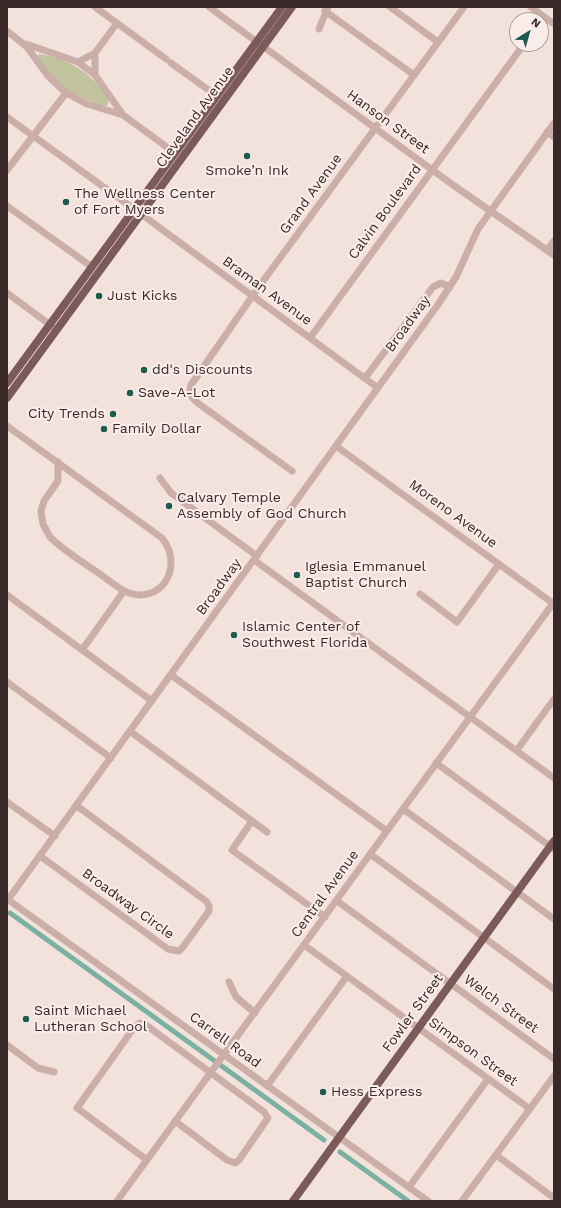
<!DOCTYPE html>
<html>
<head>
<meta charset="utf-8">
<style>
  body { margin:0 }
  #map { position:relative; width:561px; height:1208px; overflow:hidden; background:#f3e2dc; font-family:"Work Sans",sans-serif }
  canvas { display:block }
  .frame { position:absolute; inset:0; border:8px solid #382928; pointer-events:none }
  .north { position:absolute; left:509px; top:12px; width:40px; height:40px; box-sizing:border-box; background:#faede9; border:1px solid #ac9f9c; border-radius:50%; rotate:37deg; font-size:11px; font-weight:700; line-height:16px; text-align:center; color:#382928 }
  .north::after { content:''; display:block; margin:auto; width:14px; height:18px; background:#1c5b4d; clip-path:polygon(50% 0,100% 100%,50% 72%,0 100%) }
</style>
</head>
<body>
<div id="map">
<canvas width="561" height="1208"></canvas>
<div class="frame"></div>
<div class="north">N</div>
</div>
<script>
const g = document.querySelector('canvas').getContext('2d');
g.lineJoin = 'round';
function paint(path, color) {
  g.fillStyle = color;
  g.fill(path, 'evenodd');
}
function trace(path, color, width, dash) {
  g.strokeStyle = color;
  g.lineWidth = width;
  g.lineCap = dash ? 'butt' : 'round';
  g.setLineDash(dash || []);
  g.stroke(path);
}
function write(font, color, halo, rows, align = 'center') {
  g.font = font + ' "Work Sans",sans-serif';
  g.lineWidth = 4;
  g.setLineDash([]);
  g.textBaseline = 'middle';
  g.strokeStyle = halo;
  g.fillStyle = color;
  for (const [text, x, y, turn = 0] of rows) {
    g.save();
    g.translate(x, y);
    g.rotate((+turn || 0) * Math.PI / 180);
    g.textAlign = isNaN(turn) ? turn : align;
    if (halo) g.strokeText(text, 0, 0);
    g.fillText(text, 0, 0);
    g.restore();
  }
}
paint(new Path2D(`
  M39 54C70 58 92 74 109 99L108 105 103 106C69 94 60 89 38 58Z`), '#c1c39c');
trace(new Path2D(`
  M10 913 324 1140
  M340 1152 408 1201`), '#7ab1a3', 5);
trace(new Path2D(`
  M95 7 166 59
  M209 7 453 185 554 255
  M390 7 438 42
  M531 7 554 24
  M325 11 414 75
  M319 29 328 7
  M7 31 27 47 48 76 66 93 87 104 123 115
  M26 44 78 62 95 53 117 23
  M95 53V75L123 115 175 153
  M78 62 95 75
  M171 63 217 96
  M7 117 134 209
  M547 132 554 137
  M7 170 66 93
  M7 206 92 267
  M141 214 378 388
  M547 250 554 241
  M7 293 53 327
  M310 338 524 44
  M365 378 433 287 441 283 450 287
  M7 426 162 538C184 565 163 604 129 593 120 590 111 582 104 577 86 564 65 552 50 537L43 524 41 511 44 501 58 481V462
  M336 446 554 604
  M292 471 199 404C192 398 188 395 191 385L258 288 464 7
  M160 478 171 493 257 556
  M254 560 554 778
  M420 594 457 622 499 564
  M7 595 152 701
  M82 650 124 591
  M171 675 387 831
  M7 682 111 758
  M131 732 267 832
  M517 750 554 699
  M436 763 554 849
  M7 802 55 836
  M403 809 554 919
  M252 821 232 850 325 917
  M370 854 554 989
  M40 856 168 949 179 951 183 947 209 911V906L206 901 77 806
  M7 899 428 1201
  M7 901 437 306 456 277 478 229 554 123
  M337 901 554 1059
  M304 945 530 1109
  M229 982 236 997 255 1013
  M7 1045 38 1068 54 1072
  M267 1086 347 976
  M496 1155 554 1198
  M147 1160 77 1108 135 1026 140 1023 146 1025 264 1112 268 1118 239 1160 235 1163 227 1160 175 1121
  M409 1187 488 1079
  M117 1201 554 602
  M462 1201 554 1076`), '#ccaea8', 7);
trace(new Path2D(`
  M7 383 282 7
  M7 398 292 7
  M293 1201 554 841`), '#7b5a59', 8);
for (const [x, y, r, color] of [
  [247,156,4,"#1c5b4d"],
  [66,202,4,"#1c5b4d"],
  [99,296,4,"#1c5b4d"],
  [144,370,4,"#1c5b4d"],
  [130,393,4,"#1c5b4d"],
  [113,414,4,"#1c5b4d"],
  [104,429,4,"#1c5b4d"],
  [169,506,4,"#1c5b4d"],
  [297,575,4,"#1c5b4d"],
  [234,635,4,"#1c5b4d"],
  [26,1019,4,"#1c5b4d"],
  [323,1092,4,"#1c5b4d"]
]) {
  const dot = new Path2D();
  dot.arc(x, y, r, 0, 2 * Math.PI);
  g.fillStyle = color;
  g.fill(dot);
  trace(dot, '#faede9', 1.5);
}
write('14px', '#382928', '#faede9', [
  ["Cleveland Avenue",195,117,-54],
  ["Hanson Street",388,122,36],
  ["Grand Avenue",311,194,-54],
  ["Calvin Boulevard",385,212,-54],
  ["Braman Avenue",267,291,36],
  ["Broadway",408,324,-54],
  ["Moreno Avenue",453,514,36],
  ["Broadway",219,587,-54],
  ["Central Avenue",325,894,-54],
  ["Broadway Circle",128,904,36],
  ["Welch Street",501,1004,36],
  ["Fowler Street",413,1013,-54],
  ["Carrell Road",225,1040,36],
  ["Simpson Street",473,1052,36]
]);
write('14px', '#382928', '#faede9', [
  ["Smoke’n Ink",247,171,"center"],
  ["The Wellness Center",74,194],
  ["of Fort Myers",74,210],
  ["Just Kicks",107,296],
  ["dd's Discounts",152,370],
  ["Save-A-Lot",138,393],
  ["City Trends",105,414,"right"],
  ["Family Dollar",112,429],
  ["Calvary Temple",177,498],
  ["Assembly of God Church",177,514],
  ["Iglesia Emmanuel",305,567],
  ["Baptist Church",305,583],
  ["Islamic Center of",242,627],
  ["Southwest Florida",242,643],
  ["Saint Michael",34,1011],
  ["Lutheran School",34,1027],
  ["Hess Express",331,1092]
], 'left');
</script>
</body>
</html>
